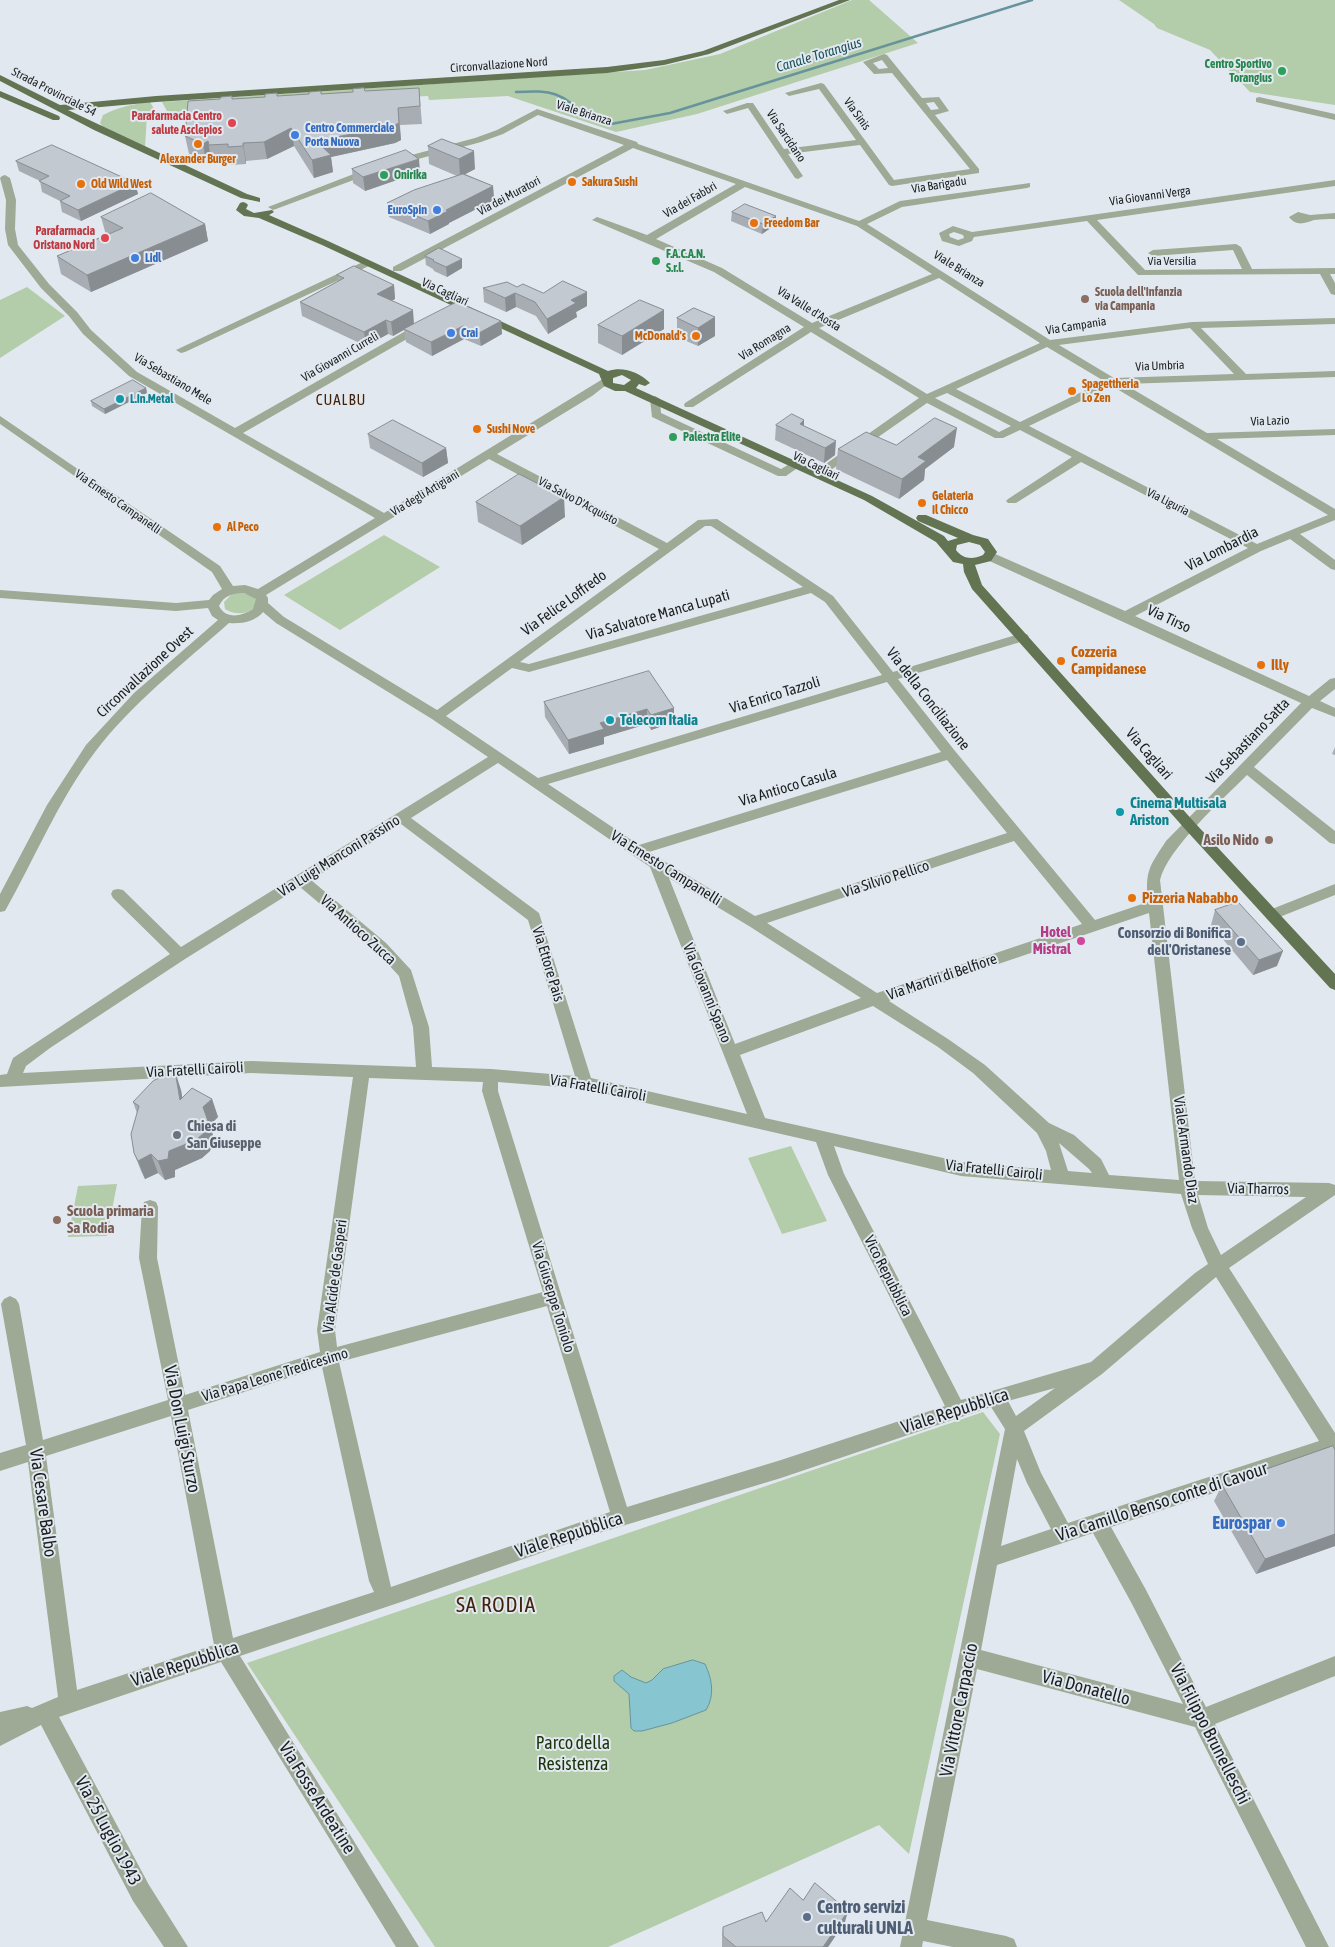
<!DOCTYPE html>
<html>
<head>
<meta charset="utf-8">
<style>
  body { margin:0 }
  canvas { display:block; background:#e2e8ef }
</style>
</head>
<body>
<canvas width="1335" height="1947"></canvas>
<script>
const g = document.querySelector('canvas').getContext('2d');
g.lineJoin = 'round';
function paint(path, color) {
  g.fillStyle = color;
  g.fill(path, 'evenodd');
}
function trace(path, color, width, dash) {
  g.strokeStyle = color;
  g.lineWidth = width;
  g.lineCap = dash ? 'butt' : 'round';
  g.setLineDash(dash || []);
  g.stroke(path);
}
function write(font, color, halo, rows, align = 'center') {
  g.font = font + ' "Asap Condensed",sans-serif';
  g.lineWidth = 4;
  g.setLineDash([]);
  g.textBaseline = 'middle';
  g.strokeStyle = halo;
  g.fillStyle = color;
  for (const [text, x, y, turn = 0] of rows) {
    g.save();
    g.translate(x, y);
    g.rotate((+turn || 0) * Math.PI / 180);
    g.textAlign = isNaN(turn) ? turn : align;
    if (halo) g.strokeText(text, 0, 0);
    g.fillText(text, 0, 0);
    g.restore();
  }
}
paint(new Path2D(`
  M852 0H869L918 43 697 114 616 132 508 96 429 100 428 96 222 107V110L178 112 167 111 162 102 645 70 720 54Z
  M1119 0H1335V105L1250 92 1210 50 1157 28 1154 24Z
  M150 102 156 112 147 115 145 147 103 127 100 123 103 115C118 107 133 104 150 102Z
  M27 287 65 316 0 358V300Z
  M384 535 440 567 340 630 284 595Z
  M240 592 257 597 256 607C246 614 236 616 225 609L224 602 232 594Z
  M791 1146 827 1221 782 1234 748 1158Z
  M117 1184 107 1236 68 1237 78 1186Z
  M983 1412 1000 1434 909 1854 879 1825 608 1947H435L247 1663Z`), '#b3cca9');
const water = new Path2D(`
  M693 1660 705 1664C712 1679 715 1695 706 1710L672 1723 642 1731H634L631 1728 629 1694 614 1681V1676L622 1670 631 1677 646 1683 652 1680 663 1669Z`);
paint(water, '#87c6d0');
trace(water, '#67949c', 1);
trace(new Path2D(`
  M516 92C554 90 560 92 588 118
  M611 124 670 113 1032 0`), '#67949c', 2.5);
paint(new Path2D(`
  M884 54 887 55 922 98 939 97 949 111 935 115 979 169V173L892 186 889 185 860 145 788 154 803 176 798 179 795 178 748 108 727 114 723 111 747 103H753L784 149 856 140 819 89 789 96 785 93 821 83 824 84 894 180 970 169 892 73 874 74 863 62ZM882 60 888 68 879 69 873 63ZM934 102 939 109 931 110 926 103Z
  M1259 97 1335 114V120L1256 102V98Z
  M537 109 637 142 638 144 859 221 900 201 1030 183V187L1027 188 902 207 867 224 1050 340 1192 322 1335 318V324L1201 328 1246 374 1335 371V377L1124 384 1207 433 1335 429V435L1217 439 1335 509V520L1300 534 1335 560V570L1331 569 1290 539 1261 551 1135 616 1309 696 1330 679 1335 678V689L1320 701 1335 708V717L1312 708 1254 767 1335 831V844L1330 843 1247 775C1222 800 1168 848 1160 880L1195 1181 1329 1183 1335 1185V1195L1229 1268 1335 1433V1457L1328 1455 1111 1527 1146 1590 1206 1707 1335 1656V1676L1215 1724 1329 1947H1306L1195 1727 977 1669 927 1920 1006 1936 1014 1939 1017 1947H953L923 1941 922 1947H900L1005 1429 991 1407 781 1478 589 1536 401 1602 240 1656 419 1947H396L221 1662 59 1717 149 1885 188 1947H164L133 1901 41 1725 0 1746V1712L27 1706 32 1708 58 1697 28 1462 0 1471V1453L26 1445 1 1304 4 1299 10 1296 16 1299 19 1304 43 1440 168 1400 139 1258 142 1207 144 1202 150 1200 156 1202 158 1207 157 1258 185 1395 320 1352 317 1330 353 1077 251 1073 0 1087V1075L7 1074 13 1058 170 954 113 898 111 894 113 890 118 889 123 890 181 947 488 757 432 719 276 623 263 612C255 622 241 624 229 623 183 664 132 703 95 752 58 801 35 858 5 911L0 912V894L47 805 86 745 134 693 218 620 212 616 208 608 176 611 0 598V590L176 603 209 600 213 595 222 589 212 572 0 424V416L220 566 233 586 245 585 258 589 375 518 129 376 83 334 69 316 41 288 8 245 5 229 6 200 0 178 2 176 5 175 10 178 16 200 15 229 18 245 49 284 77 312 91 330 137 372 235 428 418 324H426L427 326 426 328 243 433 384 513 606 377 610 378 611 380 610 382 592 396 497 454 667 543 698 520 717 519 833 596 893 672 1019 634H1027L1029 637 1027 640 898 679 955 751 1095 920 1148 902C1145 871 1149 867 1166 841L1301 703 985 559 983 556 985 553H993L1125 611 1248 548 1081 462 1016 503H1008L1006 501 1008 499 1072 457 1020 430 1003 438H995L927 403 828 472H820L818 470 820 468 919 398 811 332 693 407H685L684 405 685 403 804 327 714 272 592 220 597 217 600 218 647 235 736 184 633 148 401 271H393V267L624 145 538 115 503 134 481 142 396 165 391 162 393 160 475 138 497 130ZM745 187 857 226 932 274 812 323 722 268 656 239ZM939 278 1040 343 927 394 819 328ZM1190 328 1234 374 1114 378 1059 345ZM1047 347 1104 381 1020 422 956 389ZM1112 386 1328 515 1257 544 1029 426ZM947 393 1011 426 999 432 935 398ZM489 459 659 549 437 710 284 617 268 603V598L266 595ZM705 526H711L803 587 529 664 520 662ZM244 593 256 599 253 609C242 616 226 620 219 606 224 595 234 593 244 593ZM811 593 825 602 882 675 538 778 446 716 512 668 529 672ZM887 682 941 752 639 845 548 784ZM947 760 1007 833 755 916 649 852ZM498 763 650 867 747 1114 591 1078 539 913 411 818ZM401 824 528 920 575 1076 491 1069 432 1067 429 1027 411 970 386 943 311 880ZM1014 841 1082 924 877 993 767 923ZM669 878 749 926 861 998 735 1044ZM300 887 376 951 399 976 413 1027 416 1067 251 1061 23 1073 26 1066 50 1048 185 959ZM1149 913 1179 1180 1109 1175 1101 1159 1074 1135 1049 1123 985 1065 948 1039 889 1001ZM873 1006 938 1047 973 1073 1037 1133 1046 1151 1051 1170 961 1162 765 1118 740 1055ZM369 1078 483 1082 482 1091 543 1292 337 1347 335 1330ZM498 1082 585 1089 816 1142 828 1175 945 1406 781 1460 627 1507 498 1091ZM1059 1143 1089 1169 1092 1173 1068 1171ZM834 1146 961 1176 1181 1194 1192 1228 1208 1264 1195 1273 1091 1362 961 1400 844 1174ZM1198 1195 1306 1197 1221 1255 1208 1228ZM1216 1277 1319 1441 1068 1523 1041 1473 1024 1431 1102 1374ZM547 1306 610 1512 391 1587 339 1362ZM322 1367 369 1581 374 1592 233 1638 188 1410ZM1055 1388 1016 1416 1008 1401ZM171 1416 214 1645 77 1690 46 1456ZM1017 1459 1027 1483 1051 1529 1001 1546ZM1093 1533 1132 1604 1183 1704 981 1650 997 1565Z
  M372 167 377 170 375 172 276 209 273 210 268 207Z
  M1335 180V186L1097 220 1145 270 1242 269 1233 250 1153 256 1148 253 1153 250 1236 244 1241 247 1252 269 1335 268V274H1330L1335 283V295L1331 294 1320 274 1138 275 1087 221 974 237 972 241 959 246 942 241 939 233 953 226 972 232ZM954 232 963 235 964 238 958 240 950 237 949 234Z
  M1298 212 1310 215 1335 213V219C1329 219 1321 219 1314 220 1305 223 1297 227 1289 217Z
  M367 260 372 263 371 265 185 352 181 353 176 350Z
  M655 396 660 399 661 413 781 469 793 462H801L803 464 786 476H778L652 417 650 399Z
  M1335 884V895L1272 920 1267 919 1265 915 1267 911Z`), '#9ea996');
paint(new Path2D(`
  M839 0H850L709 54 664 65 607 73 156 102 68 110 247 194 260 198V202L241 198 94 130 0 81V75L60 105 156 96 607 67 664 60 703 51Z
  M0 91 59 116 60 118 59 120H53L0 97Z
  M243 202 246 203 248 205 246 209 254 213 272 210 274 212 269 215 328 241 608 371C623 366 639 372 650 383L645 386 639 384 636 388 872 496 944 536 948 541 958 538 918 521 916 518 918 515H926L973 535 988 539 997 552 991 561 975 565 982 585 1195 823 1335 974V990L1330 988 1185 829 972 589 964 572 963 564 953 562 936 542 864 500 625 391H615L604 386 599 374 322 245 259 218 244 216 236 210 240 203ZM622 375 631 380 624 385 613 383V378ZM969 542 980 545 985 552 983 555C972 560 963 559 956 550L957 545Z`), '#627452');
paint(new Path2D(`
  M419 88 422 124 400 125 401 140 395 143 331 157 333 172 314 178 294 146 267 159 246 161V164L231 165 230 162 213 163 211 159 206 161 189 154 185 136 233 99Z
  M442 139 475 169 465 174 493 186 494 200 449 223V224L430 234 389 217 387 203 457 176 429 164 428 146Z
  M16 161 135 183 138 194 81 221 62 212 60 201 42 192 40 181 19 171Z
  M352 169 420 172 365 191 353 183Z
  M732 212 776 216 775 225 762 234 731 221Z
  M101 217 205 224 208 241 91 292 61 274 57 256 106 235Z
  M425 256 462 259V268L447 277 434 271 433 269 426 265Z
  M337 275 394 285 395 299 392 300 414 324 501 321 502 334 481 346 464 339 432 356 406 342 404 330 393 336 388 334 366 346 302 316 300 302 338 281Z
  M517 287 543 293 587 306 576 312 577 317 548 334 536 316 516 307 506 312 484 302 483 288Z
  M694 308 715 336 698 346 677 337V318Z
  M664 310V329L622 355 598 343V325Z
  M146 388 147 393 105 414 92 406 91 401Z
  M776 425 804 426 835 455 824 463 775 440Z
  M368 434 446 448 448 463 423 477 370 448Z
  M896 445 954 447 925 469 924 480 899 499 836 469 838 449Z
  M476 502 565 517 522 545 478 522Z
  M544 702 674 708V722L651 730 647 724 604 737V744L569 754 545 717Z
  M1335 747V755L1332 754Z
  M1215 910 1277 966 1253 975 1211 925Z
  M181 1090 182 1098 212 1099 218 1117 210 1125 214 1139 210 1151 202 1158 175 1170V1177L165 1180 158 1173 145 1179 141 1171 134 1153 137 1113 133 1102Z
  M1335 1450V1546L1256 1574 1214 1501 1222 1485Z
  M803 1900 845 1922 828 1947H722V1938L723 1927 766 1922Z`), '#a8adb3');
paint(new Path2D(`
  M398 108 401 140 395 143 331 157 333 172 314 178 312 160 316 141Z
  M291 128 294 146 267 159 264 142Z
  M208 141 211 159 206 161 203 144Z
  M243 143 246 161V164L243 146Z
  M474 151 475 169 460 177 459 159Z
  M419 159 420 172 365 191 363 177Z
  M135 183 138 194 81 221 78 210Z
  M493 186 494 200 449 223V224L430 234 428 221 446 210Z
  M776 216 775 225 762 234 763 224Z
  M205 224 208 241 91 292 87 275Z
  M462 259V268L447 277 446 267Z
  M394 285 395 299 379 308 377 294Z
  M587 292V306L576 312 577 317 548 334 547 319 571 300Z
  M515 293 516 307 506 312 505 298Z
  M413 310 414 324 393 336 391 322Z
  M664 310V329L622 355V336Z
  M715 317V336L698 346V328Z
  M386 320 388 334 366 346 364 332Z
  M501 321 502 334 481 346 479 333Z
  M463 326 464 339 432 356 431 342Z
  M146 388 147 393 105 414 104 409Z
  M804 420V435L800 424Z
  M957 428 954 447 925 469 924 480 899 499 902 479 918 457Z
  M836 441 835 455 824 463 825 448Z
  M446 448 448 463 423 477 422 463Z
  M564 497 565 517 522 545 520 526Z
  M674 708V722L651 730V715Z
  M647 709V724L604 737V744L569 754 568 740 600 723Z
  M1283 951 1277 966 1253 975 1259 960Z
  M175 1071 181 1090 186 1119 180 1100Z
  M212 1099 218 1117 210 1125 214 1139 210 1151 202 1158 175 1170V1177L165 1180 158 1161 169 1151 203 1107Z
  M151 1154 158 1173 145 1179 138 1161Z
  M1335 1534V1546L1256 1574 1265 1559Z
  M848 1911 845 1922 828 1947H823Z`), '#888d92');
const building = new Path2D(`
  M364 88 365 91 419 88 420 106 398 108 399 123 393 126 316 141 331 155 312 160 291 128 264 142 243 143V146L228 147V144L209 145 208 141 203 144 185 136 188 101 220 99 221 97 232 96V99L265 97V94L277 93V96L309 94V92L321 91V94L353 92V89Z
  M442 139 474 151 459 159 428 146Z
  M52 145 135 183 78 210 60 201 70 196 39 181 49 176 16 161Z
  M406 150 419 159 363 177 352 169Z
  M463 174 493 186 446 210 448 211 428 221 387 203 414 190Z
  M151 193 205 224 87 275 57 256 123 228 101 217Z
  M745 204 776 216 763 224 732 212Z
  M439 248 462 259 446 267 433 261 434 260 425 256Z
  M354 266 394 285 377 294 413 310 391 322 386 320 364 332 300 302 344 278 337 275Z
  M563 281 587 292 571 300 576 303 547 319 535 302 515 293 505 298 483 288 507 282 517 287 523 284 543 293Z
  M640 300 664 310 622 336 598 325Z
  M457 302 501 321 479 333 463 326 431 342 404 329Z
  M694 308 715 317 698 328 677 318Z
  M133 380 146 388 104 409 91 401Z
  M792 414 804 420 800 424 836 441 825 448 776 425Z
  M935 418 957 428 918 457 926 461 902 479 838 449 866 432 896 445Z
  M393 420 446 448 422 463 368 434Z
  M519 474 564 497 520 526 476 502Z
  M649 671 674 708 651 715 647 709 600 723 604 729 568 740 544 702Z
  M1238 902 1283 951 1259 960 1215 910Z
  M175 1071 180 1100 192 1088 212 1099 203 1107 208 1121 204 1133 196 1140 169 1151 168 1159 158 1161 151 1154 138 1161 134 1153 131 1134 139 1106 133 1102 153 1081Z
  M1333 1446 1335 1450V1534L1265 1559 1222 1485Z
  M815 1883 848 1911 823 1947H736L723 1936V1927L762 1912 766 1922 790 1888 803 1900Z`);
paint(building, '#c3c9d0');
trace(building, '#888d92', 1);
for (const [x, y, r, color] of [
  [1282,71,5,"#2e9e5b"],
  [232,123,5,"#e0444e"],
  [295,135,5,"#3f7fe0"],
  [198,144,5,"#e8710a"],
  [384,175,5,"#2e9e5b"],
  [572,182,5,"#e8710a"],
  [81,184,5,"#e8710a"],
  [437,210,5,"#3f7fe0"],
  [754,223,5,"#e8710a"],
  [105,238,5,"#e0444e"],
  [135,258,5,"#3f7fe0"],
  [656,261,5,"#2e9e5b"],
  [1085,299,5,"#8d6e63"],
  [451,333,5,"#3f7fe0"],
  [696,336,5,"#e8710a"],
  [1072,391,5,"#e8710a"],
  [120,399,5,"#0f9aa8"],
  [477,429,5,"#e8710a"],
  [673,437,5,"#2e9e5b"],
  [922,503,5,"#e8710a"],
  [217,527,5,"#e8710a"],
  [1061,661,5,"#e8710a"],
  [1261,665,5,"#e8710a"],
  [610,720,5,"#0f9aa8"],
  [1120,812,5,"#0f9aa8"],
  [1269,840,5,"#8d6e63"],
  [1132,898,5,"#e8710a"],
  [1081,941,5,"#d1479c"],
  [1241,942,5,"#5c6f8a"],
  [177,1135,5,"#6b7280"],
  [57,1220,5,"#8d6e63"],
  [1281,1523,5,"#3f7fe0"],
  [807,1917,5,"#5c6f8a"]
]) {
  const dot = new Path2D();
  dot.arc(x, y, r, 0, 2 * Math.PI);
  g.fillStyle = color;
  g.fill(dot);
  trace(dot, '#e2e8ef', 2);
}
write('bold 12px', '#27864d', '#e2e8ef', [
  ["Centro Sportivo",1272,64,"right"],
  ["Torangius",1272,78,"right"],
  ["Onirika",394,175],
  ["F.A.C.A.N.",666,254],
  ["S.r.l.",666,268],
  ["Palestra Elite",683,437]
], 'left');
write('12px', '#1c1f21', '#e2e8ef', [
  ["Circonvallazione Nord",499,65,-4],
  ["Strada Provinciale 54",54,92,27],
  ["Viale Brianza",584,113,18],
  ["Via Sinis",857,114,54],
  ["Via Sarcidano",786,136,56],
  ["Via Barigadu",939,185,-9],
  ["Via dei Muratori",509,196,-28],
  ["Via Giovanni Verga",1150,196,-8],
  ["Via dei Fabbri",690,200,-30],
  ["Via Versilia",1172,261],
  ["Viale Brianza",959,269,32],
  ["Via Cagliari",445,292,25],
  ["Via Valle d'Aosta",809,309,32],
  ["Via Campania",1076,326,-9],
  ["Via Romagna",765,342,-32],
  ["Via Giovanni Curreli",340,357,-30],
  ["Via Umbria",1160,366,-2],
  ["Via Sebastiano Mele",173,379,31],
  ["Via Lazio",1270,421,-2],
  ["Via Cagliari",816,466,26],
  ["Via degli Artigiani",425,493,-31],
  ["Via Salvo D'Acquisto",578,501,28],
  ["Via Ernesto Campanelli",118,502,35],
  ["Via Liguria",1168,502,27]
]);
write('bold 12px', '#be3a42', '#e2e8ef', [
  ["Parafarmacia Centro",222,116],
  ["salute Asclepios",222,130],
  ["Parafarmacia",95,231],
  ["Oristano Nord",95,245]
], 'right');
write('bold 12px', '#366cbe', '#e2e8ef', [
  ["Centro Commerciale",305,128],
  ["Porta Nuova",305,142],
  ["EuroSpin",427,210,"right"],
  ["Lidl",145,258],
  ["Crai",461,333]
], 'left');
write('bold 12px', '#c56008', '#e2e8ef', [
  ["Alexander Burger",198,159,"center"],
  ["Sakura Sushi",582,182],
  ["Old Wild West",91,184],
  ["Freedom Bar",764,223],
  ["McDonald's",686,336,"right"],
  ["Spagettheria",1082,384],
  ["Lo Zen",1082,398],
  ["Sushi Nove",487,429],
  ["Gelateria",932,496],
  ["Il Chicco",932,510],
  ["Al Peco",227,527]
], 'left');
write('bold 12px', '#785e54', '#e2e8ef', [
  ["Scuola dell'Infanzia",1095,292],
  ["via Campania",1095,306]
], 'left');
write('bold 12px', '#0d838f', '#e2e8ef', [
  ["L.In.Metal",130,399]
], 'left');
write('italic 14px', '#1b5259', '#e2e8ef', [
  ["Canale Torangius",819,55,-17]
]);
g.letterSpacing = '1px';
write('15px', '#42220b', '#e2e8ef', [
  ["CUALBU",341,400]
]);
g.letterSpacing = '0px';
write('15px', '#1c1f21', '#e2e8ef', [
  ["Via Lombardia",1222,549,-27],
  ["Via Felice Loffredo",564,603,-36],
  ["Via Salvatore Manca Lupati",658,615,-16],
  ["Via Tirso",1169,619,25],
  ["Circonvallazione Ovest",145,672,-43],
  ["Via Enrico Tazzoli",775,695,-17],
  ["Via della Conciliazione",928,699,52],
  ["Via Sebastiano Satta",1248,741,-46],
  ["Via Cagliari",1149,754,49],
  ["Via Antioco Casula",788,787,-17],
  ["Via Luigi Manconi Passino",339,856,-32],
  ["Via Ernesto Campanelli",666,868,32],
  ["Via Silvio Pellico",886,879,-18],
  ["Via Antioco Zucca",358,930,42],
  ["Via Ettore Pais",548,964,73],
  ["Via Martiri di Belfiore",942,977,-19],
  ["Via Giovanni Spano",707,993,68],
  ["Via Fratelli Cairoli",195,1070,-3],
  ["Via Fratelli Cairoli",598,1088,10],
  ["Viale Armando Diaz",1186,1150,82],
  ["Via Fratelli Cairoli",994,1170,6],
  ["Via Tharros",1258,1189,1],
  ["Via Alcide de Gasperi",335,1276,-83],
  ["Vico Repubblica",888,1276,63],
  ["Via Giuseppe Toniolo",553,1297,73],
  ["Via Papa Leone Tredicesimo",275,1375,-17]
]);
write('bold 15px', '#c56008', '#e2e8ef', [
  ["Cozzeria",1071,652],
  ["Campidanese",1071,669],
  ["Illy",1271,665],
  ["Pizzeria Nababbo",1142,898]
], 'left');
write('bold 15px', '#0d838f', '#e2e8ef', [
  ["Telecom Italia",620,720],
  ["Cinema Multisala",1130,803],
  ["Ariston",1130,820]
], 'left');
write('bold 15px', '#785e54', '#e2e8ef', [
  ["Asilo Nido",1259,840],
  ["Scuola primaria",67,1211,"left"],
  ["Sa Rodia",67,1228,"left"]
], 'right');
write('bold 15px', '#b23c85', '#e2e8ef', [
  ["Hotel",1071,932],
  ["Mistral",1071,949]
], 'right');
write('bold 15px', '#4e5e75', '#e2e8ef', [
  ["Consorzio di Bonifica",1231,933],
  ["dell'Oristanese",1231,950]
], 'right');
write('bold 15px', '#5b616d', '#e2e8ef', [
  ["Chiesa di",187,1126],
  ["San Giuseppe",187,1143]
], 'left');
write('18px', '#1c1f21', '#e2e8ef', [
  ["Viale Repubblica",955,1411,-18],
  ["Via Don Luigi Sturzo",182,1429,79],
  ["Via Camillo Benso conte di Cavour",1162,1502,-18],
  ["Via Cesare Balbo",43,1503,82],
  ["Viale Repubblica",569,1535,-18],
  ["Viale Repubblica",185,1664,-18],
  ["Via Donatello",1086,1688,15],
  ["Via Vittore Carpaccio",959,1710,-79],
  ["Via Filippo Brunelleschi",1210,1734,63],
  ["Via Fosse Ardeatine",317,1798,58],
  ["Via 25 Luglio 1943",108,1831,62]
]);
write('bold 18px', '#366cbe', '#e2e8ef', [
  ["Eurospar",1271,1523]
], 'right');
write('18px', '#193509', '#e2e8ef', [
  ["Parco della",573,1743],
  ["Resistenza",573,1764]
]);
write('bold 18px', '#4e5e75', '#e2e8ef', [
  ["Centro servizi",817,1907],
  ["culturali UNLA",817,1928]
], 'left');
g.letterSpacing = '1px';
write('21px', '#42220b', '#e2e8ef', [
  ["SA RODIA",496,1605]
]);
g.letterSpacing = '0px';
</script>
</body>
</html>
